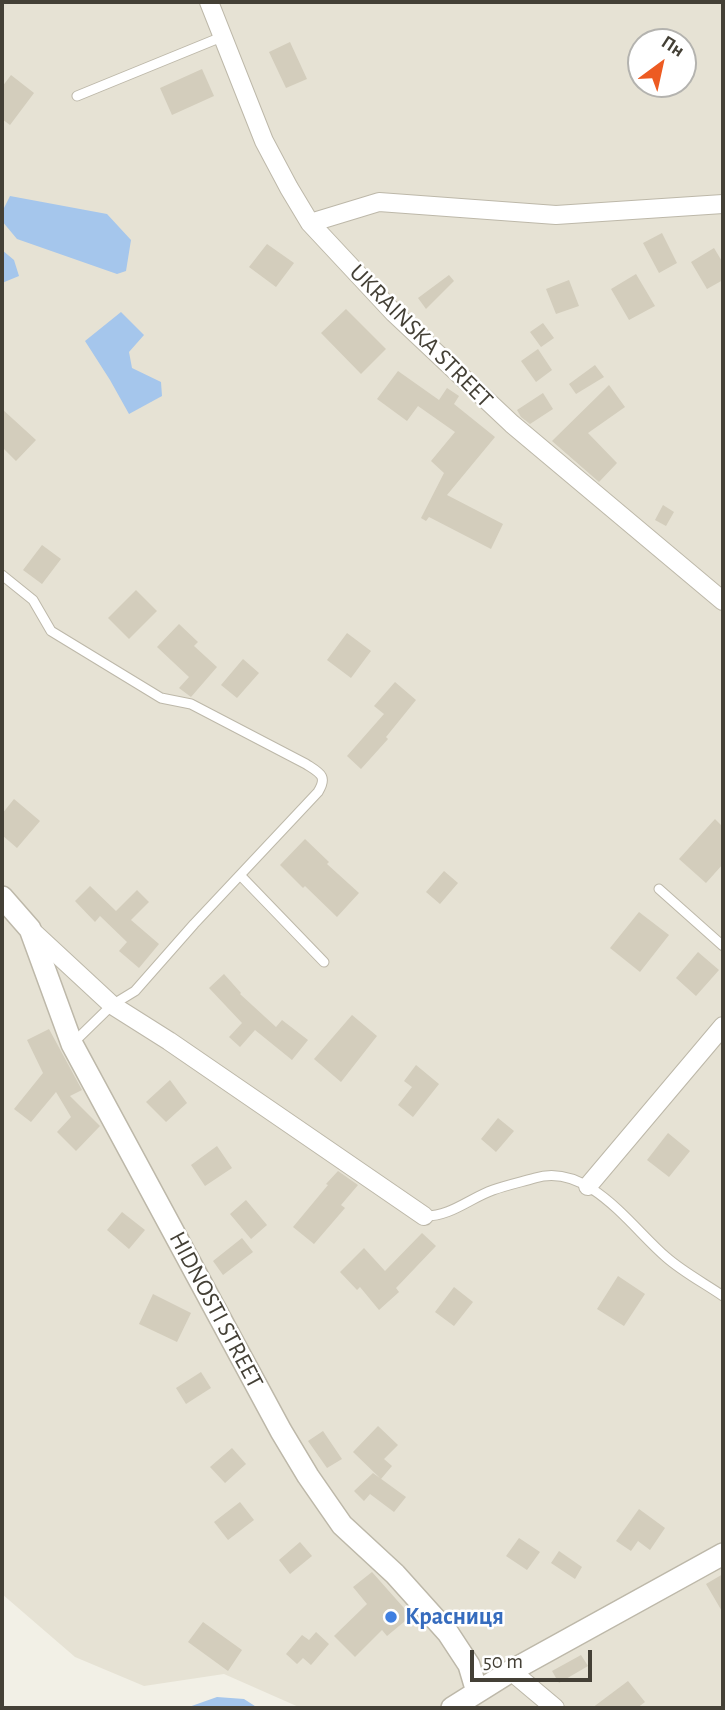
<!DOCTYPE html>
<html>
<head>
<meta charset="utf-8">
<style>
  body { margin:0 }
  #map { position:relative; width:725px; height:1710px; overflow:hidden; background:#f2f0e6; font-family:"Alegreya Sans",sans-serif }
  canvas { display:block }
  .frame { position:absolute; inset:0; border:4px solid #444036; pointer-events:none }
  .north { position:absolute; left:627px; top:28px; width:70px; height:70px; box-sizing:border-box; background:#fff; border:2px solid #b4b3af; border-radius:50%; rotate:33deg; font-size:19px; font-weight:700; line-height:28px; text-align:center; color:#444036 }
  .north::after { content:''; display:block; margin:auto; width:24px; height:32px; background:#ed5b22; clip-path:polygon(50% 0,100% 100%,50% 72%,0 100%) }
  .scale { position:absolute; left:470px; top:1650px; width:122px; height:32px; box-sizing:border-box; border:4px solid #444036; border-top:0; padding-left:9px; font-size:21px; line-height:24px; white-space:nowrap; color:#444036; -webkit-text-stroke:5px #fff; paint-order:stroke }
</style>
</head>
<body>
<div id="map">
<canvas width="725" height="1710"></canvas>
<div class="frame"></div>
<div class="north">Пн</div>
<div class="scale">50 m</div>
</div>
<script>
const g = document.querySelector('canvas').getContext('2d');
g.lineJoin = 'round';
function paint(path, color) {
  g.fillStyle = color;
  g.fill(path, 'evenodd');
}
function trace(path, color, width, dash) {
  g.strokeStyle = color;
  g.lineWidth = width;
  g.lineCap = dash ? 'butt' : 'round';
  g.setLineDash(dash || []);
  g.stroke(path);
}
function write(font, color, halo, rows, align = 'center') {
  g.font = font + ' "Alegreya Sans",sans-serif';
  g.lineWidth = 5;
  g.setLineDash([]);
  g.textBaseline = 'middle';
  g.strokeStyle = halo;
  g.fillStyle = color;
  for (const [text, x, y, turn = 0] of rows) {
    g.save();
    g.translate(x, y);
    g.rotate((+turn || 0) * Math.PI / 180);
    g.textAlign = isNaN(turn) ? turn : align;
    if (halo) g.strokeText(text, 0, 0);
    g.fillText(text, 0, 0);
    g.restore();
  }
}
paint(new Path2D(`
  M2 2H723V1708H301L224 1674 144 1686 75 1657 2 1594ZM641 42H683V84H641Z`), '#e6e2d4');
paint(new Path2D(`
  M10 196 107 214 131 240 126 271 117 274 17 239 2 221V212Z
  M2 250 14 260 19 276 2 283Z
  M121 312 144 335 129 352 132 368 161 382 162 396 129 414 110 380 85 341Z
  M217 1697 244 1699 258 1708H186Z`), '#a5c6ec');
paint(new Path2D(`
  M290 42 307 79 286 88 269 52Z
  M202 69 214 96 172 115 160 88Z
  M11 75 34 93 10 125 2 119V87Z
  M662 233 677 263 659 273 643 243Z
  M267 244 294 263 276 287 249 267Z
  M714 248 723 263V280L707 289 691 262Z
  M636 274 655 306 629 320 611 289Z
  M449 275 454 281 426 309 418 298Z
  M569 280 579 306 556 314 546 289Z
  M346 309 386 349 361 374 321 333Z
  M543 323 554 338 541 347 530 332Z
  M538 349 552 370 536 382 521 361Z
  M595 365 604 377 576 394 569 384Z
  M398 371 439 400 447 388 459 396 454 404 495 437 447 495 503 524 491 549 429 517 426 521 421 518 444 473 431 461 455 432 418 406 407 421 377 399Z
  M609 385 625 407 588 433 617 463 599 482 552 441Z
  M543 393 553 409 530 424 521 417 517 410Z
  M2 409 36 440 16 461 2 447Z
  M663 505 674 512 666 526 655 520Z
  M42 545 61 559 42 584 23 570Z
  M136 590 157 611 129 639 108 618Z
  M179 624 198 642 194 646 217 667 191 697 179 688 189 677 157 647Z
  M347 633 371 651 351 678 327 660Z
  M243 659 259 673 237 698 221 685Z
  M395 682 416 700 386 737 388 739 361 769 347 756 384 714 374 706Z
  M14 799 40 821 17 848 2 835V814Z
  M715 819 723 827V864L706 883 679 859Z
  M305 839 329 862 327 864 359 893 337 917 305 886 303 888 280 865Z
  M444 871 458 883 440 904 426 892Z
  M90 886 116 911 137 890 149 902 131 920 159 944 139 968 119 951 127 942 100 916 95 922 75 901Z
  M639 912 669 935 640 972 610 948Z
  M698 952 719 970 696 996 676 978Z
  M224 974 241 993 240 994 276 1027 282 1020 308 1040 292 1060 255 1030 240 1047 229 1037 242 1023 209 988Z
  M352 1015 377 1036 341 1082 314 1059Z
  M49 1029 82 1090 70 1096 100 1126 76 1151 57 1132 71 1117 56 1092 31 1122 14 1109 43 1073 27 1040Z
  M416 1065 439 1084 413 1117 398 1105 412 1087 404 1081Z
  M170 1080 187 1103 166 1122 146 1102Z
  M498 1118 514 1131 496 1152 481 1139Z
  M668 1133 690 1151 669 1177 647 1160Z
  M217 1146 232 1168 205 1186 191 1165Z
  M338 1171 358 1185 341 1205 345 1208 314 1244 293 1227 328 1185 326 1184Z
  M246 1200 267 1225 251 1239 230 1214Z
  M122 1212 145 1230 129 1249 107 1230Z
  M422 1233 436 1246 396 1288 399 1292 379 1310 360 1287 357 1290 340 1272 364 1248 385 1271Z
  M242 1238 253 1252 223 1275 213 1261Z
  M618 1276 645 1294 624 1326 597 1309Z
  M454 1287 473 1302 454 1326 435 1312Z
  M153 1294 191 1313 177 1342 139 1324Z
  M201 1372 211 1388 186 1404 176 1388Z
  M378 1426 398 1445 384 1459 392 1466 381 1479 353 1452Z
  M323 1431 342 1459 327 1468 308 1441Z
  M232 1448 246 1464 225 1483 210 1467Z
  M373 1473 406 1497 394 1512 370 1494 364 1501 354 1491Z
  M240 1502 254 1520 228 1540 214 1522Z
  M639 1509 665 1528 650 1550 638 1541 631 1551 616 1541Z
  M519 1538 540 1552 527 1570 506 1556Z
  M300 1542 312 1556 290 1574 279 1560Z
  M559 1551 582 1567 575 1579 551 1563Z
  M372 1572 411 1616 387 1636 382 1630 355 1657 334 1636 367 1604 353 1587Z
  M723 1574V1613L706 1584Z
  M203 1622 242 1650 228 1671 188 1642Z
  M316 1632 329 1644 311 1665 303 1658 297 1664 286 1654 302 1635 309 1640Z
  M581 1655 588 1666 559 1683 552 1671Z
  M628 1681 645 1702 637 1708H592Z`), '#d3cdbc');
const service = new Path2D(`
  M77 96 224 36
  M2 575 33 600 51 631 161 698 191 704 306 764C320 773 328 776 318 792L194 924 135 991 112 1005 73 1043
  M241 876 324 962
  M659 889 723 946
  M424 1216C450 1217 470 1198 493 1190 507 1185 521 1182 535 1178 588 1162 631 1227 666 1257 683 1272 704 1283 723 1296`);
const minor = new Path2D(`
  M209 2 264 141 289 188 310 223 394 313 512 424 723 601
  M310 223 379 202 556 215 723 204
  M30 929 112 1005 169 1041 424 1216
  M588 1186 723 1026
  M511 1671 555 1708`);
const tertiary = new Path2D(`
  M2 897 30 929 72 1044 281 1431 308 1476 342 1525 395 1574 448 1633 469 1665 477 1692
  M452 1708 511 1671 723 1554`);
trace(service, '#bdb8a9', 11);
trace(minor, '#bdb8a9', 20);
trace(tertiary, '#bdb8a9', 24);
trace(service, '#fff', 9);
trace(minor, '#fff', 18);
trace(tertiary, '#fff', 21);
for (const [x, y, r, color] of [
  [391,1617,7,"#3f7fe0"]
]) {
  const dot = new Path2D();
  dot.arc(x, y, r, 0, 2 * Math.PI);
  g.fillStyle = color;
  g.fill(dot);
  trace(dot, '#fff', 2.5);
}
write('24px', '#444036', '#fff', [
  ["UKRAINSKA STREET",421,336,45],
  ["HIDNOSTI STREET",216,1310,62]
]);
write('bold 24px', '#366cbe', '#fff', [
  ["Красниця",405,1617]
], 'left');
</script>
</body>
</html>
